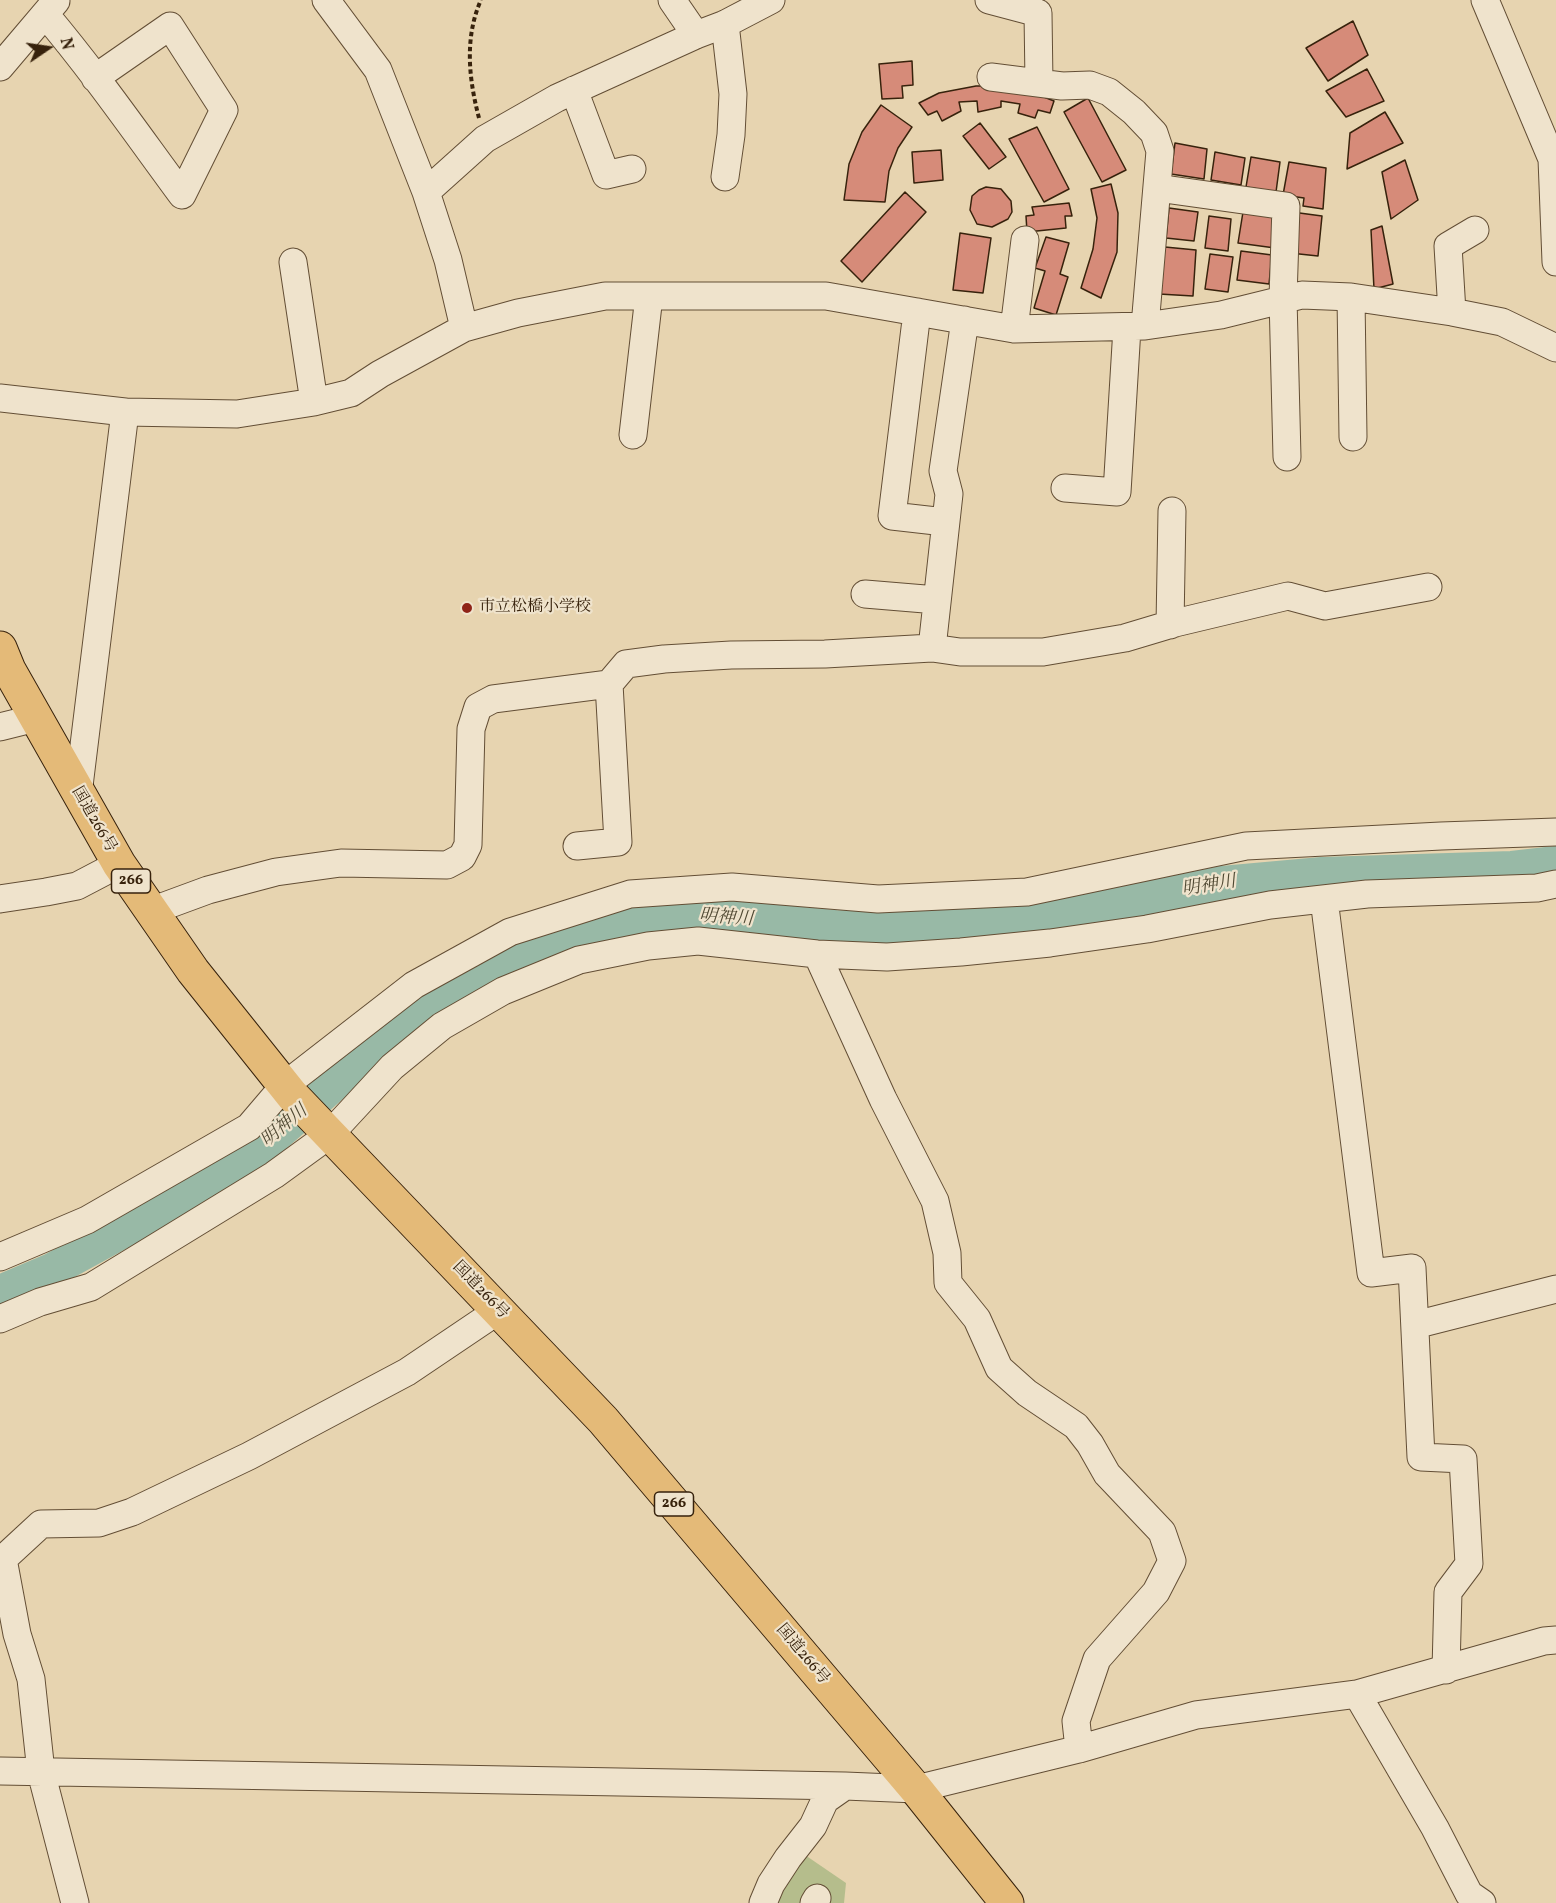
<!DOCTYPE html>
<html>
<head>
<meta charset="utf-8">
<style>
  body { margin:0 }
  #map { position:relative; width:1556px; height:1903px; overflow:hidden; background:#e7d4b0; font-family:Vollkorn,serif }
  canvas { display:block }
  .north { position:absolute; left:18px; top:18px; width:60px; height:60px; -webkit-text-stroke:4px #efe3cc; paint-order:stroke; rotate:77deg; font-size:16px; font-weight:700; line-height:24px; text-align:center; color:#37220c }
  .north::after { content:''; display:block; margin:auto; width:21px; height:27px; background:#37220c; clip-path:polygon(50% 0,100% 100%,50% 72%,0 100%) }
</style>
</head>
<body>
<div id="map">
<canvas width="1556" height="1903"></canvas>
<div class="north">N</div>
</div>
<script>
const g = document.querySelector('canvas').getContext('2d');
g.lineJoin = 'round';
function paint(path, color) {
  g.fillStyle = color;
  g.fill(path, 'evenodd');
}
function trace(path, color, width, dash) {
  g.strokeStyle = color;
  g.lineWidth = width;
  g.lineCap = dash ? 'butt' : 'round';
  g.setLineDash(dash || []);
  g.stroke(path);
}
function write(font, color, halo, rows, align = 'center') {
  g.font = font + ' Vollkorn,"Noto Serif JP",serif';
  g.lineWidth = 4.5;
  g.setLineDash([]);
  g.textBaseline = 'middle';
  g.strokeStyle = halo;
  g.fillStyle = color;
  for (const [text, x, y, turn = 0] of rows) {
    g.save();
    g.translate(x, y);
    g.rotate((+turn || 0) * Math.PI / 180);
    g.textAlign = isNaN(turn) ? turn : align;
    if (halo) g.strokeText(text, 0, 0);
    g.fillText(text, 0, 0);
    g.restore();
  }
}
paint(new Path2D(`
  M805 1855 846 1883 844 1903H772Z`), '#b5bd8c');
trace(new Path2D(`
  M0 1292 52 1270 156 1213 267 1143 389 1036 449 993 496 968 540 949 592 933 635 921 677 916H717L835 927 901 929 965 925 1053 917 1222 883 1322 874 1512 868 1556 863`), '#98b9a6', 34);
const building = new Path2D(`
  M1353 21 1368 55 1328 81 1306 48Z
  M912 61 913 85 902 86 903 98 882 99 879 64Z
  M1367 69 1384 101 1346 117 1326 91Z
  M976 86H995L1034 93 1054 101 1050 113 1038 110 1035 118 1018 113 1020 104 1001 101V107L978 112 977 101 959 102 961 111 942 121 937 111 928 115 919 103 939 93Z
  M1088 98 1126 170 1102 182 1064 112Z
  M881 105 912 127 898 148 889 171 885 202 844 200 849 164 862 132Z
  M1385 112 1403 143 1347 169 1350 133Z
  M980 123 1006 157 989 169 963 136Z
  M1037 127 1069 189 1044 202 1009 139Z
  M1175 143 1207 149 1204 179 1171 174Z
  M941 150 943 180 914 183 912 152Z
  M1215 152 1245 158 1241 185 1211 180Z
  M1251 157 1280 162 1276 192 1246 187Z
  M1405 160 1418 200 1391 219 1382 172Z
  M1289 162 1326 168 1323 209 1303 206 1304 198 1283 195Z
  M1111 184 1118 213 1117 252 1101 298 1081 288 1093 249 1097 218 1091 189Z
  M986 187 1001 189 1011 201 1012 212 1008 219 992 227 977 224 970 210 972 196 979 190Z
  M905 192 926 212 862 282 841 261Z
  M1069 203 1072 216H1065L1066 228 1027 232 1026 216 1034 215 1032 207Z
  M1169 208 1198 212 1194 241 1166 238Z
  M1243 212 1277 217 1275 248 1238 243Z
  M1292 212 1322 216 1318 256 1290 253Z
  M1209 216 1231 219 1228 251 1205 248Z
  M1382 226 1393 284 1374 289 1371 230Z
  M960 233 991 238 983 293 953 290Z
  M1046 237 1069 243 1060 274 1068 277 1056 315 1034 308 1045 271 1035 268Z
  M1165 247 1196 250 1193 296 1159 294Z
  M1241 251 1272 255 1269 284 1237 280Z
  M1210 254 1233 257 1228 292 1205 289Z`);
paint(building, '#d68b79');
trace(building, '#37220c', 1.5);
const minor = new Path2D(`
  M326 0 378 70 426 192 448 260 464 328
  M672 0 696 35
  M989 0 1038 13 1039 83
  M1485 0 1552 159 1556 262
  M45 14C94 72 137 134 182 195L224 110 170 26 95 78
  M0 67 56 1
  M991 77 1062 86 1090 85 1109 92 1134 112 1154 133 1160 151 1145 326
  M574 90 606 175 632 169
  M725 177 731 135 733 94 725 24
  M1157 188 1286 206 1283 298 1287 457
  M426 192 485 139 557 98 696 35 725 24 771 0
  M293 262 314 402
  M1351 297 1353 437
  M917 312 892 516 945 522
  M1452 312 1448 246 1475 230
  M965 320 943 471 949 494 932 648 960 652H1043L1125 638 1175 623 1288 596 1325 606 1428 587
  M1014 329 1025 240
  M0 398 125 412 237 414 314 402 351 393 380 374 464 328 518 313 605 296H826L1014 329 1145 326 1221 315 1302 295 1351 297 1452 312 1502 322 1556 348
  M633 435 649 296
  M1065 488 1117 492 1127 328
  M865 594 937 600
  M1170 625 1172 511
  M0 727 36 718
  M78 794 125 412
  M577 846 618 842 609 684 626 664 664 659 731 655 825 654 932 648
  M0 899 46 892 77 886 119 864
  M1324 899 1371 1273 1412 1268 1421 1457 1463 1459 1469 1564 1448 1592 1446 1670
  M151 911 208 890 276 872 341 863 447 865 462 857 468 845 471 729 478 707 493 699 609 684
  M817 954 883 1099 935 1201 947 1253 948 1283 977 1319 999 1368 1027 1393 1076 1426 1090 1444 1107 1474 1162 1532 1172 1561 1156 1592 1097 1659 1076 1721 1079 1749
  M0 1257 87 1220 249 1127 284 1086 414 985 510 932 630 894 732 887 878 899 1027 892 1246 846 1441 836 1556 832
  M0 1319 40 1302 91 1287 274 1175 329 1135 392 1067 442 1026 503 991 579 960 648 946 698 941 817 954 887 957 961 952 1050 943 1147 929 1270 905 1367 894 1537 888 1556 884
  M1415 1325 1556 1289
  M1357 1694 1435 1828 1469 1894 1482 1903
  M0 1771 845 1786 916 1789 1079 1749 1196 1715 1357 1694 1544 1641 1556 1640
  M75 1903 41 1772 31 1679 17 1634 3 1559 41 1524 99 1523 132 1512 249 1456 407 1372 499 1310
  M763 1903 771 1884 788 1858 813 1826 825 1800 845 1786
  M814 1903 817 1898`);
const highway = new Path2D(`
  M0 648 9 670 119 864 193 971 292 1095 603 1420 916 1789 1007 1903`);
trace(minor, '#634e35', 29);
trace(highway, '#37220c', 35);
trace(new Path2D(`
  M479 118C469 80 464 38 481 0`), '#37220c', 4, [4.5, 3]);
trace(minor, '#efe3cc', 27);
trace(highway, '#e4ba78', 33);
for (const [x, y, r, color] of [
  [467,608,6,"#8f2418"]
]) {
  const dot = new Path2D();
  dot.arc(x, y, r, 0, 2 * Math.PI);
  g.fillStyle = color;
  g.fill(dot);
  trace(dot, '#efe3cc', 2);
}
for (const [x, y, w] of [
  [131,881,39],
  [674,1504,39]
]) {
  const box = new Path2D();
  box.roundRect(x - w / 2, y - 12, w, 24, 4.5);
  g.fillStyle = '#efe3cc';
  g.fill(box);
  trace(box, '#37220c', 1.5);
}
write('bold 15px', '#37220c', null, [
  ["266",131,881],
  ["266",674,1504]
]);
write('16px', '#37220c', '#efe3cc', [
  ["市立松橋小学校",479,608]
], 'left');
write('16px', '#37220c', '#efe3cc', [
  ["国道266号",93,820,60],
  ["国道266号",480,1291,46],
  ["国道266号",802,1655,50]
]);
write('italic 18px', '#4f4832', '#efe3cc', [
  ["明神川",1209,887,-9],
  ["明神川",726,919,4],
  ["明神川",285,1127,-40]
]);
</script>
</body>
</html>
